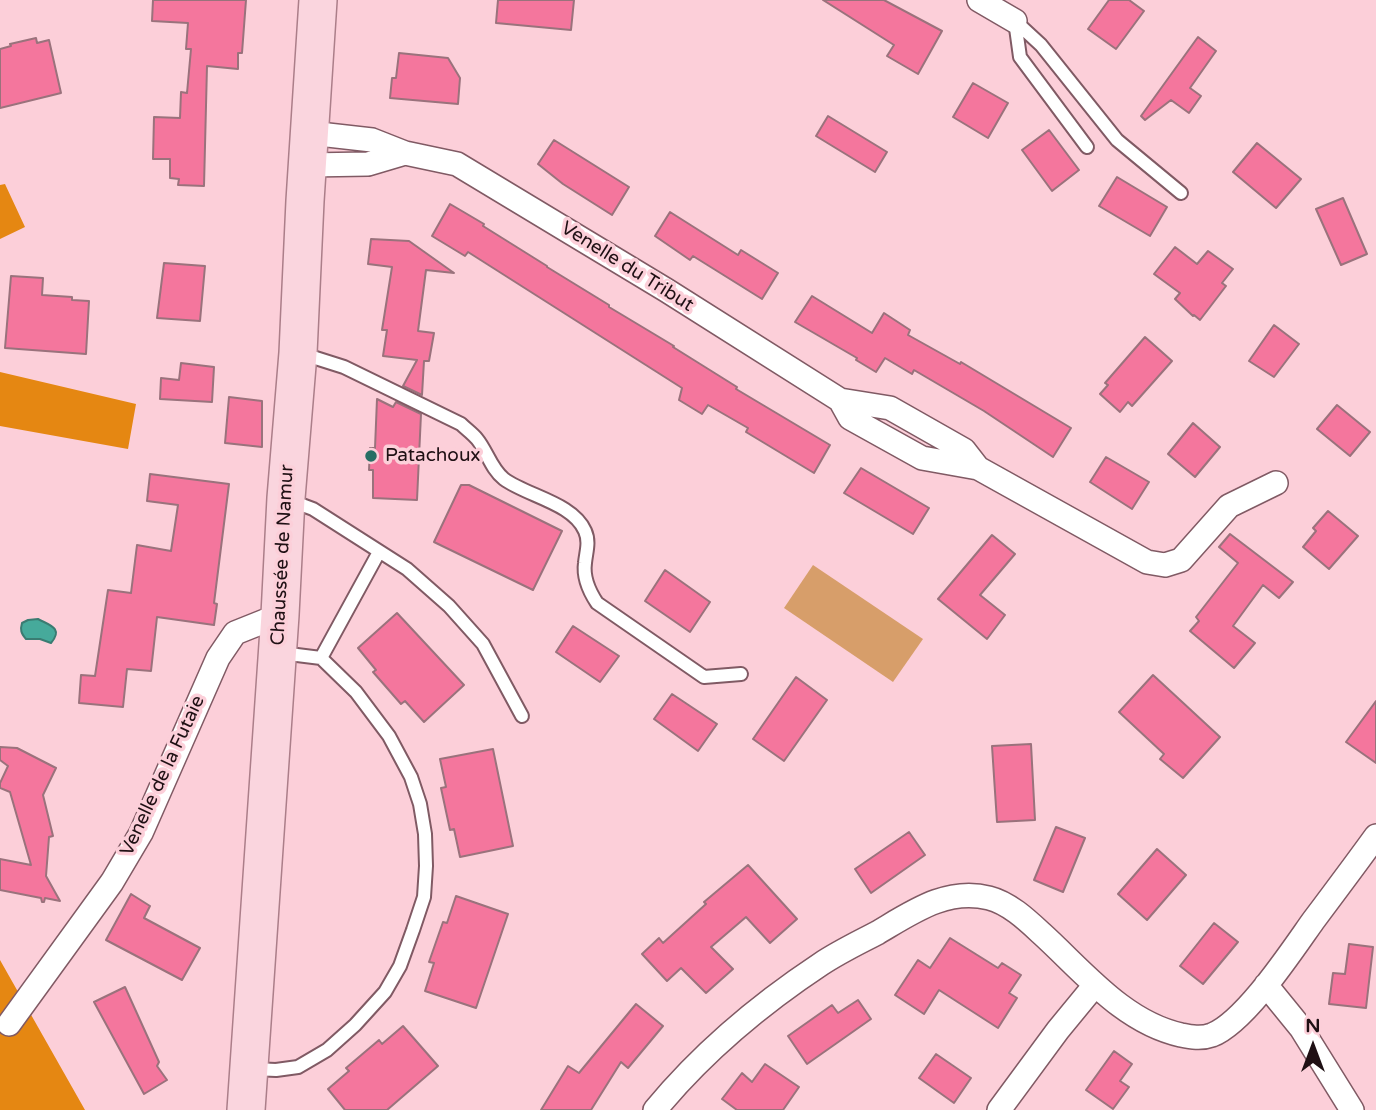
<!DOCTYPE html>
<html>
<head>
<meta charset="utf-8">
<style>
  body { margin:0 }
  #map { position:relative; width:1376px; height:1110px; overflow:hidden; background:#fccfd9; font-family:"Varela Round",sans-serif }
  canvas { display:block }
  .north { position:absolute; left:1278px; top:1012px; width:70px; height:70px; -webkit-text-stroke:5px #fccfd9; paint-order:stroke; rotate:0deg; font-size:19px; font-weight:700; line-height:28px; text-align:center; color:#1f1014 }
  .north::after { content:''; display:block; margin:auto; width:24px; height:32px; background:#1f1014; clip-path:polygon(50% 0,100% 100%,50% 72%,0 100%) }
</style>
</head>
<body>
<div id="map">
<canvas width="1376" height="1110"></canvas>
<div class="north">N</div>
</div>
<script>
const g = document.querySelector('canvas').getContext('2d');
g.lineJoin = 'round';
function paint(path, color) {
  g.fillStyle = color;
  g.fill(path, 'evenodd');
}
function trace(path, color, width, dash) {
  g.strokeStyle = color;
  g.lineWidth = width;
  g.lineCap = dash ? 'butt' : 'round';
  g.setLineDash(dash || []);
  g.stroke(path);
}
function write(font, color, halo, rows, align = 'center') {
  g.font = font + ' "Varela Round",sans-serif';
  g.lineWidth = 7;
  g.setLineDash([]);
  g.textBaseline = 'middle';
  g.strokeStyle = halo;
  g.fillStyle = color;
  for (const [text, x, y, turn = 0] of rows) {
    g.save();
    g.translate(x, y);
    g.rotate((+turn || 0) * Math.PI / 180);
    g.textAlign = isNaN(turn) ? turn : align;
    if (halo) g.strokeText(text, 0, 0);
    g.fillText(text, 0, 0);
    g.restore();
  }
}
paint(new Path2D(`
  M813 565 923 639 893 682 784 608Z`), '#d79e6a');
paint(new Path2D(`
  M5 184 25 227 0 239V185Z
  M0 372 136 404 128 449 0 426Z
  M0 960 85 1110H0Z`), '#e58712');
const water = new Path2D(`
  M38 619C49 625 64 628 51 643L40 639H26C21 633 20 630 22 623L28 620Z`);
paint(water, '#46aa9b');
trace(water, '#3a7c72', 2);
const building = new Path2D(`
  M153 0H246L242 53H238V69L207 66 204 186 178 185 179 179 170 178V159H153L154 117 180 118 181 92 187 93 191 49H186L188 23 152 21Z
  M498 0H574L571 30 496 23Z
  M823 0H884L942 31 918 74 887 56 894 45Z
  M1109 0H1129L1144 11 1116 49 1088 29Z
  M1198 37 1216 51 1190 88 1201 96 1189 113 1171 100 1145 120 1141 116Z
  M36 38 37 43 49 40 61 93 0 108V49L11 46 10 44Z
  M399 53 448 58 460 78 458 104 390 98 392 78H396Z
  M973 83 1008 103 988 138 953 117Z
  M828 116 887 152 875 172 816 136Z
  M1049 130 1079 170 1052 191 1022 150Z
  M554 140 629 187 612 215 563 184 538 164Z
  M1257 143 1301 179 1276 208 1233 172Z
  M1117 177 1167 207 1150 236 1099 206Z
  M1343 198 1367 254 1341 265 1316 209Z
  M450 204 484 224 483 226 547 266V267L609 305V307L674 346 673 347 737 387 736 389 830 445 814 473 746 432 748 428 708 405 702 414 679 400 682 388 468 252 465 256 432 236Z
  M670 212 738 255 741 250 778 273 762 299 693 256 690 260 655 236Z
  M371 239 409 241 454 273 426 270 418 331 434 333 429 361H424L422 395 403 386 417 360 383 356 387 330H382L392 267 368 264Z
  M1175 247 1197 264 1208 251 1233 269 1222 283 1226 286 1200 320 1194 315 1193 316 1175 299 1180 293 1154 274Z
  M164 263 205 266 200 321 157 318Z
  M11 276 43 278 42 295 72 297V300L89 301 86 354 5 348Z
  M812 296 872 333 884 313 910 330 908 335 960 364 961 362 1071 428 1053 457 984 411 914 370 912 374 885 358 876 372 856 360 857 358 795 322Z
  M1274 325 1299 344 1274 377 1249 361Z
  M1145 337 1172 361 1132 406 1128 402 1120 412 1100 394 1108 385 1105 383Z
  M181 363 214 367 212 402 160 399 161 378 179 380Z
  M229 397 262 401V447L225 443Z
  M377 399 393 407 396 402 421 414 417 500 373 498V470H369L370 448H375Z
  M1337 405 1370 432 1350 456 1317 429Z
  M1193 423 1220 447 1195 477 1168 454Z
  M1106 457 1149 482 1132 509 1090 482Z
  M861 468 929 508 913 534 844 493Z
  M150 474 229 484 214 603 217 604 214 625 157 617 151 671 127 669 123 707 79 703 81 675 95 676 108 590 131 593 137 545 171 551 178 505 147 501Z
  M461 485H469L562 531 533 590 434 542Z
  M1328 511 1358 536 1329 569 1303 547 1316 531 1313 528Z
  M1230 534 1293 582 1279 598 1263 585 1233 626 1255 643 1234 668 1190 631 1199 621 1196 617 1238 563 1219 547Z
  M992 535 1015 554 980 595 1005 615 987 639 938 599Z
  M665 570 710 602 690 632 645 601Z
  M397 613 464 685 424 722 405 701 401 704 373 672 376 670 358 648Z
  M573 626 619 656 600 682 556 652Z
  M1153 675 1220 737 1183 778 1160 759 1164 754 1119 712Z
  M796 677 827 700 784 761 753 739Z
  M672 694 717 724 698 751 654 719Z
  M1376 701V763L1346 742Z
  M1031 744 1035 820 997 822 992 746Z
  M0 747 17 748 56 768 43 795 53 836 49 837 46 876 60 901 45 898 44 902H42L41 898 0 890V859L31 865 10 792 0 788V783L8 766 0 760Z
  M493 749 513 846 460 857 454 829 450 830 441 788 446 787 440 759Z
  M1056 827 1085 838 1063 892 1034 880Z
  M909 832 925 855 871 893 855 869Z
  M1157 849 1186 875 1147 920 1118 894Z
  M748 865 797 919 770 943 746 917 711 947 733 969 706 993 681 968 667 981 642 954 659 938 663 943 706 904 704 902Z
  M131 894 150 906 144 918 200 948 182 980 106 940Z
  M456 896 508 914 476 1008 425 991 434 963 429 962 443 922 447 923Z
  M1214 923 1238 942 1203 984 1180 966Z
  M950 938 998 968 1002 963 1021 975 1009 993 1017 998 998 1028 939 990 924 1014 895 995 918 960 930 968Z
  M1349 944 1373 947 1366 1008 1329 1004 1333 973 1345 974Z
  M125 987 159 1062 157 1066 167 1080 144 1094 94 1002Z
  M858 1000 871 1019 807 1064 788 1036 832 1005 838 1013Z
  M636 1004 663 1026 628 1068 621 1062 591 1110H541L568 1066 579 1073Z
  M403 1026 438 1066 387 1110H345L328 1089 349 1071 346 1068 379 1040 382 1044Z
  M1114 1051 1132 1064 1120 1081 1129 1087 1113 1109 1086 1090Z
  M936 1054 971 1078 954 1103 919 1078Z
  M765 1064 799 1087 783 1110H737L722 1099 742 1073 752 1082Z`);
paint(building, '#f4769d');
trace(building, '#9a727c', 2);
const lane = new Path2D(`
  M1015 21 1041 45 1117 140 1181 193
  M1015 21 1020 57 1087 147
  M303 354 344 367 461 424C466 429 472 433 477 439 487 451 491 469 504 479 527 496 573 503 585 531 590 542 586 552 585 563 583 577 589 591 597 603L704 677 741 674
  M289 500 313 509 407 569 449 606 483 644 522 716
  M321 658 379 552
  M253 1069 276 1070 298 1067 327 1050 355 1025 385 992 400 966 413 930 424 897 426 866 425 834 420 804 411 777 389 736 356 692 321 658 281 653`);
const street = new Path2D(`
  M979 0 1015 21
  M310 133 372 140 405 153 457 164 666 290 840 400 890 408 964 450 978 468
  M308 165 368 164 405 153
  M840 400 850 418 922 458 978 468 1147 562 1165 565 1181 560 1229 506 1276 483
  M1266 985 1301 1028 1352 1110
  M9 1024 112 882 141 833 218 658 235 633 280 615
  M655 1110C702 1053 759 1005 821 964 839 952 858 943 877 933 911 913 947 887 989 898 1009 903 1027 920 1041 933 1083 971 1123 1022 1181 1035 1191 1037 1201 1039 1212 1035 1245 1022 1291 952 1313 921 1334 893 1355 865 1376 836
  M999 1110 1058 1030 1095 985`);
const primary = new Path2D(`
  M246 1110 280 615 286 498 298 353 305 201 318 0`);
trace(lane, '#805a64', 16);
trace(street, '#805a64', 26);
trace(primary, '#ab7e89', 40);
trace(lane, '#fff', 12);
trace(street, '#fff', 23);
trace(primary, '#fad5de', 37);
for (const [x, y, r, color] of [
  [371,456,7,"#276e64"]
]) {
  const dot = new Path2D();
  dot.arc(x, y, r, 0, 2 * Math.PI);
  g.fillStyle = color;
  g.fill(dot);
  trace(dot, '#fccfd9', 2.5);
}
write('19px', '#1f1014', '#fccfd9', [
  ["Venelle du Tribut",627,267,32],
  ["Chaussée de Namur",283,555,-87],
  ["Venelle de la Futaie",163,776,-65]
]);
write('19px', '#1f1014', '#fccfd9', [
  ["Patachoux",385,456]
], 'left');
</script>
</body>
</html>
